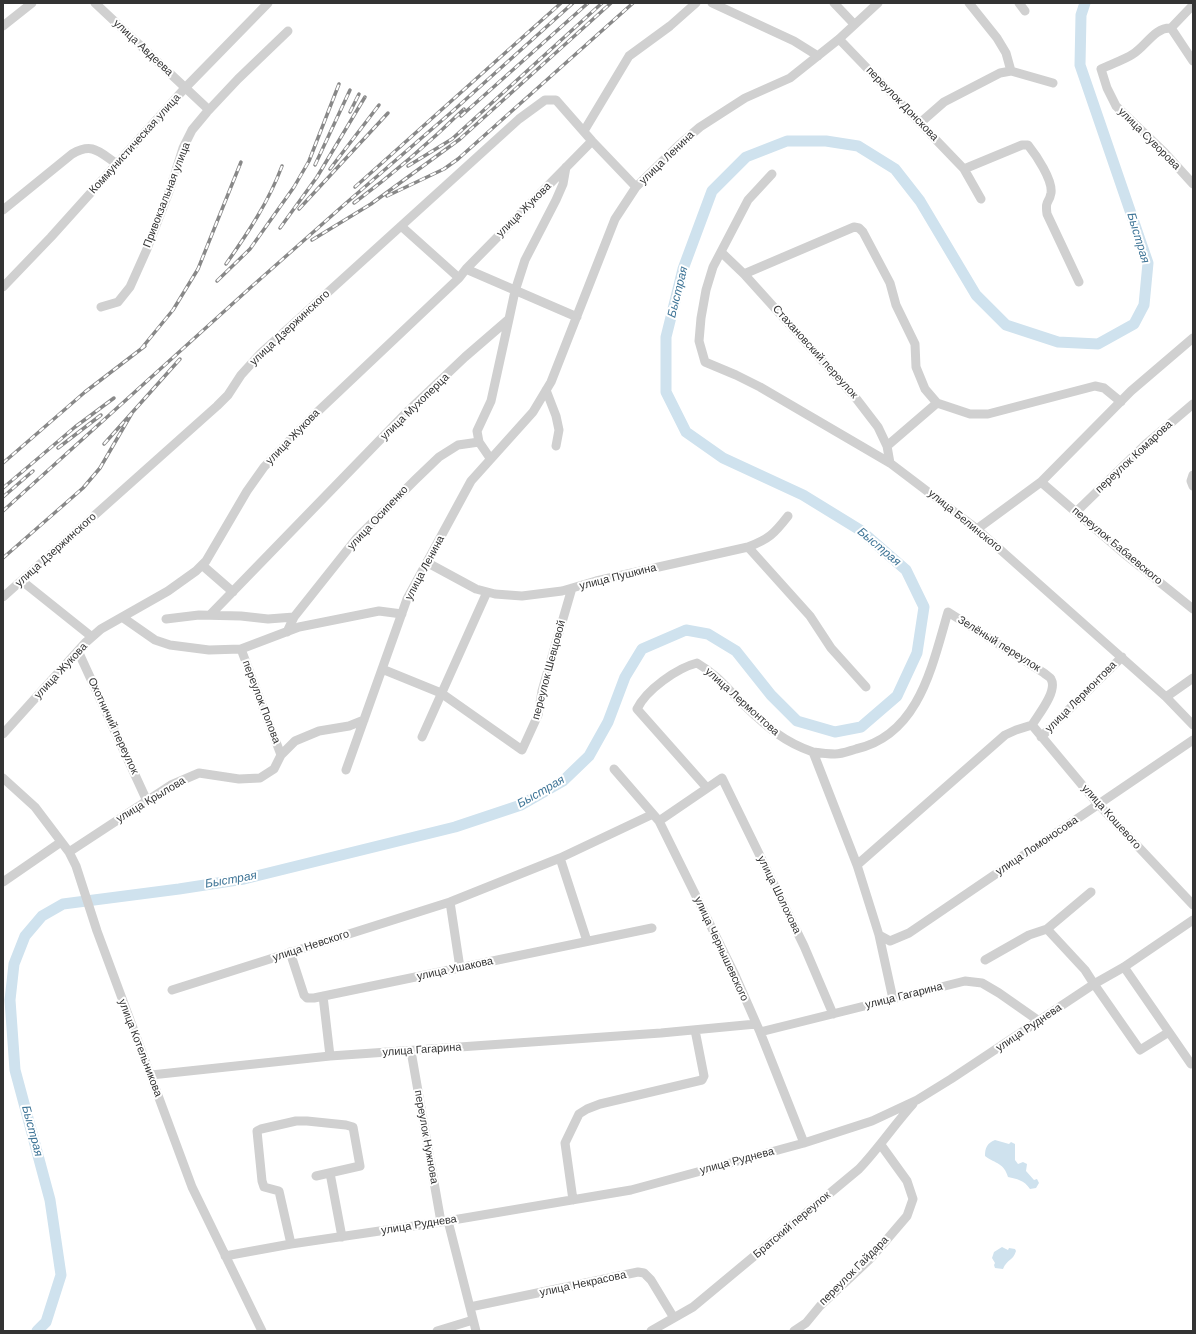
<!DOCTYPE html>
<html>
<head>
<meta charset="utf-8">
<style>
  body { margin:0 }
  #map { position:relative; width:1196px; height:1334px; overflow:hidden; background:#fff; font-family:Arial,sans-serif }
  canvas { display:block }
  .frame { position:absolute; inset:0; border:4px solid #333; pointer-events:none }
</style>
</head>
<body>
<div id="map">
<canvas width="1196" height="1334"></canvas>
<div class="frame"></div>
</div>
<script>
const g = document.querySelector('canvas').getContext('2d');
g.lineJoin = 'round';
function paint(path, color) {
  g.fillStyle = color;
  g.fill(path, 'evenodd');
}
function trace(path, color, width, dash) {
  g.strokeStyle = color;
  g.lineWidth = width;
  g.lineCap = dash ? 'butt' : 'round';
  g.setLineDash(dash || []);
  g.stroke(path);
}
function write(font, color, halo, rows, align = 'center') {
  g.font = font + ' Arial,sans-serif';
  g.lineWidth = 4;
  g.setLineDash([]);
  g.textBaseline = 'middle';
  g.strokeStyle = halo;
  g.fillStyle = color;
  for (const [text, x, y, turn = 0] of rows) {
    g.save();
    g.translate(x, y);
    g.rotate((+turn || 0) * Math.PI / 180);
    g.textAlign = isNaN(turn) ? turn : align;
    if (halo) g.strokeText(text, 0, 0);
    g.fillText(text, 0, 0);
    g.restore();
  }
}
paint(new Path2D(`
  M995 1140 1009 1144 1011 1142 1015 1144V1160L1018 1164 1023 1162 1027 1164 1026 1171 1034 1180 1037 1179 1039 1183 1036 1188 1030 1189C1024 1180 1017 1179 1008 1177 1004 1163 996 1164 985 1156 985 1148 987 1143 995 1140Z
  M1002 1247 1008 1250 1009 1248 1015 1249 1016 1251C1013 1261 1007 1259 1003 1269L995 1268 994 1265 995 1263 992 1258 994 1252Z`), '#cfe2ee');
trace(new Path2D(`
  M37 1331 46 1322 61 1275 50 1200 15 1070 10 1000 14 964 25 936 42 916 63 904 179 889 244 879 455 827 521 805 563 781 589 756 608 722 625 677 642 649 686 630 708 634 736 651 771 695 797 721 835 732 861 727 897 696 917 653 924 607 906 570 860 530 803 495 723 458 686 432 666 392V337L683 269 712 191 746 157 787 141H826L858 146 895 169 920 201 976 295 1006 325 1058 342 1098 344 1134 324 1144 305 1148 263 1080 65 1081 15 1085 3`), '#cfe2ee', 11);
trace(new Path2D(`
  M95 3 209 110
  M712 3 794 41 818 56
  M834 3 854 24
  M969 3 997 38 1006 53 1011 71
  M1019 3 1025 11
  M1193 5 1171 28C1155 27 1146 46 1133 54 1124 60 1111 64 1101 69L1107 88 1116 106 1164 152 1193 184
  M3 26 32 3
  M1171 28 1193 61
  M839 39 964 169 981 199
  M920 123 944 102 1000 73 1011 71 1053 83
  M584 131 629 56 670 26 696 3
  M964 169 1022 145H1028C1036 155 1053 180 1051 193 1049 204 1045 199 1047 214L1079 282
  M772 174 748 200 713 267 706 290 701 318 699 341 705 362 736 375 760 387 890 463 977 529 1166 697 1193 725
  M3 210 72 154C93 142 99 152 117 164
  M401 226 459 278
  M721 252 744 274 855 397 878 427 887 446 890 463
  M466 269 577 317
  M744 274 854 227 859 228 863 232 890 283 896 305 915 344 916 367 925 389 937 403 970 414H988L1095 386 1104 388 1121 402
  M3 287 51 237 185 88 268 3
  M101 307 118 302 130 287 147 249 170 189 183 148 192 130 207 112 238 79 288 31
  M546 390 556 416 559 430 556 446
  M887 446 937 403
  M490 458 479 442 477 431 491 401 509 319
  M1193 475 1191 481 1193 486
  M1041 482 1127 556 1193 609
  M1077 511 1146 444 1193 404
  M977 529 1041 482 1131 391 1193 338
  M748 547 810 616 831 648 866 687
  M428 563 476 589 495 594 522 596 562 591 596 581 748 547C769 539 774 534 788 516
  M202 565 233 592
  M22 581 92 637
  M3 597 217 406 228 395 241 375 261 353 519 119 545 100H556L592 141 636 187
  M210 615 408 411 465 357 509 319 515 291 525 260 556 200 563 184 566 167
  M122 617 155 640 170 645 209 650 241 649 299 627 379 611 402 614
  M166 619 199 615 241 616 268 619 294 617
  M287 632 294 617 356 539 415 480 439 457 458 445 479 442
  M241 649 281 755
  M78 651 147 801
  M382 669 441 693 522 750 538 715 542 691 572 588
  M1166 697 1193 678
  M1032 725 1098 804 1193 905
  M3 734 85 643 101 629 168 591 196 571 206 561 247 491 264 467 312 417 459 278 466 269 592 141
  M422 737 487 592
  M1041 737 1122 657
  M813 752C820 753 828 754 835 754 842 754 849 751 856 749 919 735 932 666 948 612L1044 673C1046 675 1050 677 1051 679 1058 691 1038 715 1032 725L1016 730 1005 735 857 865
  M614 769 659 821 735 975 760 1032 804 1143
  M346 770 407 599 471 481 533 412 551 382 615 219 636 187 679 145 700 127 745 98 790 78 839 39 878 3
  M3 778 35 807 69 852 76 866 97 931 192 1187 262 1331
  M707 788 637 709C646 690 677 668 697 663 719 676 728 690 745 706 767 727 784 742 813 752L857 865 879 935 893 999
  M659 821 722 778 804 946 833 1014
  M69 852 171 785 199 773 239 779 260 778 274 769 281 755 295 741 319 731 349 726 364 720
  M560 858 587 941
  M3 882 61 842
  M450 902 460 968
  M1047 929 1085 970 1094 984 1140 1050 1169 1032
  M879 935 890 941 909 933 1193 740
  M290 952 304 995 307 998H314L652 928
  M985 960 1029 935 1047 929 1091 892
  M1124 967 1191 1064
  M172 990 450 902 560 858 653 814
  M323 996 330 1056
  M760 1032 965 981 982 983 999 993 1039 1021
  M411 1051 441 1222
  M151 1075 330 1056 661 1033 756 1024
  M330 1173 342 1237
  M573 1200 565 1143 579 1114 587 1109 600 1104 702 1080 704 1076 695 1030
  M448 1221 476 1331
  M291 1244 279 1191 264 1187 262 1181 257 1131 261 1129 296 1121H307L346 1125 353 1127 360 1166 316 1176
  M225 1256 291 1244 441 1222 631 1190 804 1143 872 1121 917 1100 951 1079 1094 984 1124 967 1193 920
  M470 1307 638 1272 644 1273 651 1280 674 1318
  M437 1331 473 1320
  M651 1331 693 1307 859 1169C879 1148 894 1125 913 1104
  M794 1331 806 1323 820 1306 871 1258 907 1216 913 1199 907 1181 881 1145`), '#d0d0d0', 9);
const rail = new Path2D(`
  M350 112 359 94
  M461 116 588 3
  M315 165 350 90
  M408 166 452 139 602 3
  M330 169 379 105
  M355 187 561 3
  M387 196 444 169 458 159 633 3
  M354 203C393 174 429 143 464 109
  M299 209 388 113
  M280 228 317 177 365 97
  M312 240 371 204 460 139 611 3
  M226 264C248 233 269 201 282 166
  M217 281 250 249 294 187 309 161 339 84
  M141 349 173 310 198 269 241 162
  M104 444 180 359
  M58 448 101 415
  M3 463 85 392 145 346
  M3 488 75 427 114 398
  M3 497 33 471
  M3 511 250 288 345 204 454 110 573 3
  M3 558 83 488 100 468 132 413`);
trace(rail, '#888', 3.5);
trace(rail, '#fff', 2, [6]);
write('11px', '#333', '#fff', [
  ["улица Авдеева",143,48,43],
  ["переулок Донскова",902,104,46],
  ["улица Суворова",1149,139,45],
  ["Коммунистическая улица",135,144,-48],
  ["улица Ленина",667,158,-44],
  ["Привокзальная улица",167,195,-69],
  ["улица Жукова",524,210,-45],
  ["улица Дзержинского",290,328,-43],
  ["Стахановский переулок",815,352,48],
  ["улица Мухоперца",415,407,-44],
  ["улица Жукова",293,437,-46],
  ["переулок Комарова",1134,457,-43],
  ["улица Осипенко",378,518,-47],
  ["улица Белинского",965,521,39],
  ["переулок Бабаевского",1117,546,40],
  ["улица Дзержинского",56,550,-42],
  ["улица Ленина",425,568,-62],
  ["улица Пушкина",618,577,-14],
  ["Зелёный переулок",999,644,32],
  ["переулок Шевцовой",549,670,-75],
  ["улица Жукова",61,671,-47],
  ["улица Лермонтова",1081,697,-45],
  ["переулок Попова",261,702,69],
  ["улица Лермонтова",742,702,42],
  ["Охотничий переулок",113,726,65],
  ["улица Крылова",151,800,-31],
  ["улица Кошевого",1111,817,48],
  ["улица Ломоносова",1037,846,-34],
  ["улица Шолохова",779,895,64],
  ["улица Невского",311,946,-18],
  ["улица Чернышевского",721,949,65],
  ["улица Ушакова",455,969,-12],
  ["улица Гагарина",904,996,-14],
  ["улица Руднева",1029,1028,-34],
  ["улица Котельникова",140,1048,69],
  ["улица Гагарина",422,1050,-4],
  ["переулок Нужнова",426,1137,80],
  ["улица Руднева",737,1161,-15],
  ["улица Руднева",419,1225,-9],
  ["Братский переулок",792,1225,-40],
  ["переулок Гайдара",854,1271,-45],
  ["улица Некрасова",583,1284,-12]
]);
write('italic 12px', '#3f7597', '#fff', [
  ["Быстрая",1138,238,73],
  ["Быстрая",678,292,-76],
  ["Быстрая",879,547,40],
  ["Быстрая",541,792,-30],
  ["Быстрая",231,880,-10],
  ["Быстрая",32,1131,75]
]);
</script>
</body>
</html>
